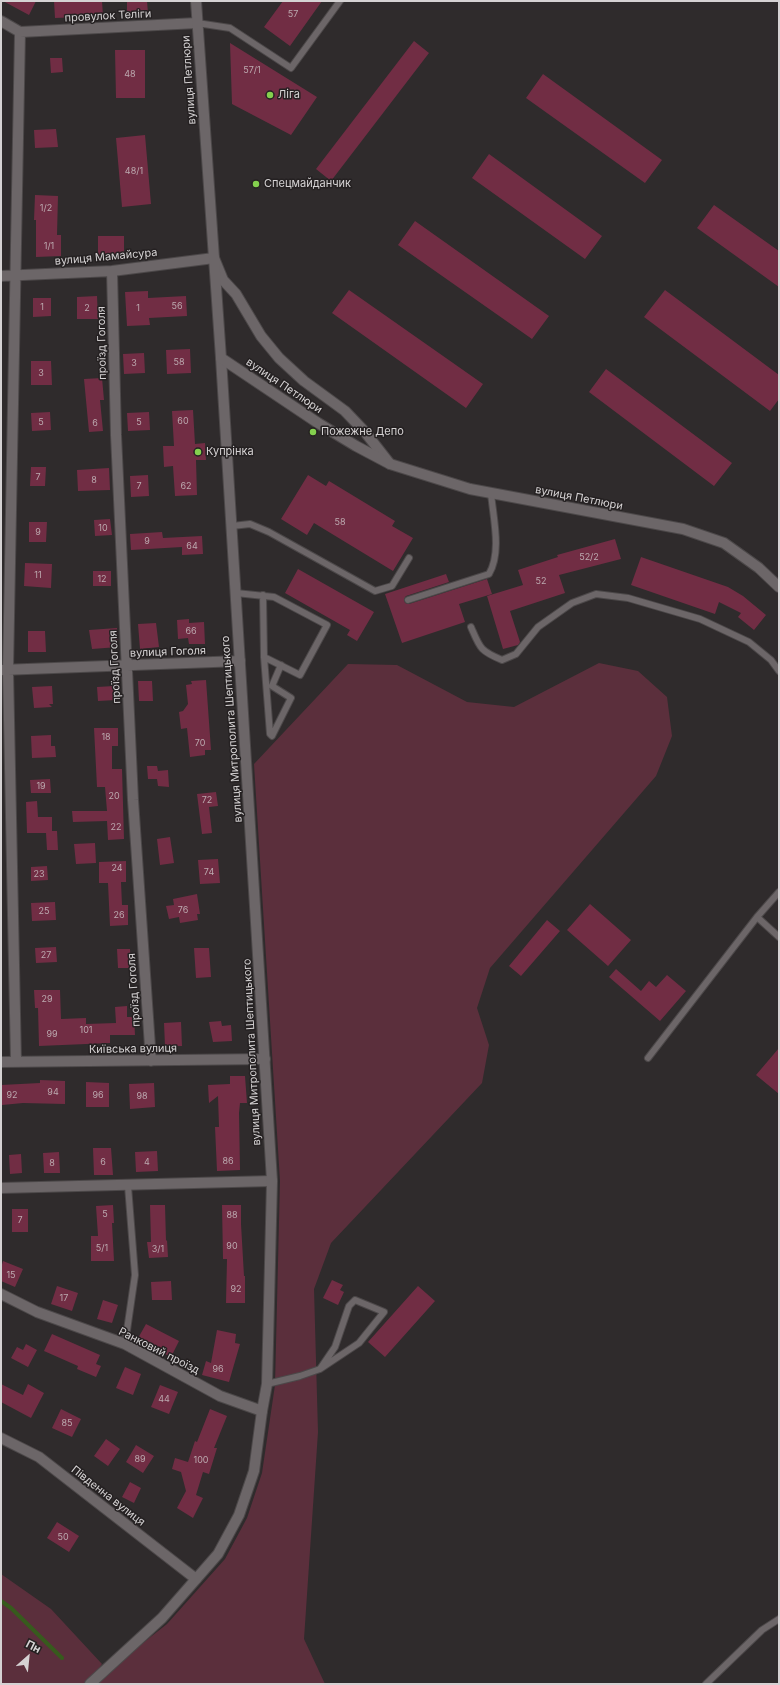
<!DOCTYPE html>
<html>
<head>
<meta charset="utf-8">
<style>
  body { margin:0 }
  #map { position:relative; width:780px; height:1685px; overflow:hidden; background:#2f2b2c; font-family:Inter,sans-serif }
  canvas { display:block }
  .frame { position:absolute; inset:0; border:2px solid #d5d2d3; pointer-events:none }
  .north { position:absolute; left:8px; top:1637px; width:40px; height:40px; -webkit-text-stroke:3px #252122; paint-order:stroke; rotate:27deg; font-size:11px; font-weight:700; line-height:16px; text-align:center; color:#d5d2d3 }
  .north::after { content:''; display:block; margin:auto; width:14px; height:18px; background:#d5d2d3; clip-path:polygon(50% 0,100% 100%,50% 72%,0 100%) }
</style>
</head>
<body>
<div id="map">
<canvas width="780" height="1685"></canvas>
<div class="frame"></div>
<div class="north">Пн</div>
</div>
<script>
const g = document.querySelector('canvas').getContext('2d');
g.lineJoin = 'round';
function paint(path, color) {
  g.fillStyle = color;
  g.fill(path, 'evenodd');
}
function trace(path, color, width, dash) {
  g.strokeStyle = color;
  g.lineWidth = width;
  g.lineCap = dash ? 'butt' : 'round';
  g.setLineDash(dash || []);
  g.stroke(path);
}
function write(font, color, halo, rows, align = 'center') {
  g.font = font + ' Inter,sans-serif';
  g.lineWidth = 3;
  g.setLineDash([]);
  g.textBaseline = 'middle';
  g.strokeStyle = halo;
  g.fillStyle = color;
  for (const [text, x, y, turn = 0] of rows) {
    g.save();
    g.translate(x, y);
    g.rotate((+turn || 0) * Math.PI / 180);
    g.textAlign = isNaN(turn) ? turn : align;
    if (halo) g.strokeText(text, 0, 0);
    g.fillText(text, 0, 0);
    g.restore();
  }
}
paint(new Path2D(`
  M599 663 638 671 667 697 672 736 656 776 490 968 477 1008 489 1045 482 1083 331 1243 314 1289 318 1432 304 1639 325 1684H91L167 1624 225 1559 247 1518 262 1473 275 1385 280 1181 254 764 348 664 397 665 467 702 514 707Z
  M1 1574 51 1609 102 1664 89 1684H1Z`), '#5b2f3c');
trace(new Path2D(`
  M1 1601 11 1608 62 1658`), '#375b1d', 4);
paint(new Path2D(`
  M3 1H36L29 15Z
  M54 1H102L103 16 55 18Z
  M127 1H147L148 13 127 14Z
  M283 1H322L290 46 264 27Z
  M414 41 429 53 331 181 316 169Z
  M230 43 317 97 291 135 232 104Z
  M115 50H145V98H116Z
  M50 58H62L63 72 51 73Z
  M543 74 662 160 645 183 526 98Z
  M56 129 58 147 35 148 34 130Z
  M145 135 151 204 122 207 116 138Z
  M489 154 602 236 585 259 472 178Z
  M35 195 58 196 57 235H61V256L36 257V220H34Z
  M714 205 779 251V287L697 228Z
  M415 221 549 316 532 339 398 245Z
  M98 236H124V258H98Z
  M349 290 483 384 466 408 332 313Z
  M665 290 779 375V399L770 411 644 317Z
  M148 291V298L186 296 187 316 149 318 150 325 127 326 125 292Z
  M97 296 98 319H77V297Z
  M33 298H51V316L33 317Z
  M190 349 191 373 167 374 166 350Z
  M144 353 145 373 124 374 123 354Z
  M31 361H51L52 385H31Z
  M606 369 732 463 714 486 589 392Z
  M102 378 104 400H100L103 431 89 432 84 379Z
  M193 410 195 444 205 443 206 460H196L197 495 175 496 173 466 164 467 163 446H174L172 411Z
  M50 412 51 430 32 431 31 413Z
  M149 412 150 430 128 431 127 413Z
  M31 467H46L45 486H30Z
  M109 468 110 490 78 491 77 470Z
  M148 475 149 496 131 497 130 476Z
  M308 475 326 486 329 481 395 521 392 526 413 538 393 571 314 523 307 535 281 519Z
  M110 519 112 535 95 536 94 520Z
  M29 522H47L46 542H29Z
  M162 532 163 538 202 536 203 554 182 555V547L131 550 130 534Z
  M615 539 621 559 559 575 565 593 510 611 520 642 518 645 503 649 487 596 523 585 518 570 558 557 557 555Z
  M641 557 728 587 743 596 766 615 754 630 738 617 741 613 719 602 715 614 631 585Z
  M25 563 52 564 51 588 24 586Z
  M298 569 374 612 357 641 347 635 350 630 285 593Z
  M93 571H111V586H93Z
  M446 574 449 582 406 596 404 599 405 603 409 604 487 579 492 594 459 604 465 622 402 643 385 594Z
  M189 619V623L204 622 205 644H189L188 638 178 639 177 620Z
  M156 623 159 647 140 649 138 624Z
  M117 628 118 647 92 649 89 630Z
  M28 631H45L46 652H28Z
  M206 680 211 750H205V755L190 757 187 728 181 729 179 712 183 711 188 704 186 685 192 684 191 681Z
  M138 681H152L153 701H139Z
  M52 686 53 704H49L52 707 34 708 32 687Z
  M114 686 116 700 98 701 97 687Z
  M94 728H118V746H112V769H122L124 839 108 840 107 821 73 822 72 811H107L105 787H97Z
  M51 735V746H55L56 757 32 758 31 736Z
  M147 766H157L158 771 168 770 169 787 158 786 157 779H148Z
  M50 779 51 793H31L30 780Z
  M216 792 218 806 209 807 212 833 202 834 197 794Z
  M37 801 38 817H52V831H57L58 850H47L46 833H27L26 802Z
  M170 837 174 863 160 865 157 839Z
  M95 843 96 863 76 864 74 844Z
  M218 859 220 883 200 884 198 860Z
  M126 861V882H121L122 905H128V925L110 926 108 883H99V862Z
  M47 866 48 880 31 881V867Z
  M197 894 200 914H197L198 920 180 923 179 917 169 919 166 906 174 905 173 899Z
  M55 902 56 920 32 921 31 903Z
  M590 904 631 940 608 966 567 930Z
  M547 920 560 931 521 976 509 966Z
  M56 947 57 962 36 963 35 948Z
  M194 948H209L211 977 196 978Z
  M117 949H130L131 968H118Z
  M616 969 641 991 649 981 656 987 667 975 686 991 660 1021 609 977Z
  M34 990H60L61 1019 86 1018V1024L116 1023 115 1007 127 1006V1017H134L135 1035H110V1043L39 1046 38 1008H35Z
  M221 1021 222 1026 231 1025 232 1041 213 1042 209 1022Z
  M181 1022 182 1046H165L164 1023Z
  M779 1048V1094L756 1075Z
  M230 1076H245L247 1103H240L239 1113 240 1170 217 1171 215 1127H219L218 1096 209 1103 208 1085 230 1084Z
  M40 1080 65 1081V1104L23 1103 2 1105 1 1085 40 1083Z
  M86 1082 109 1083V1107H86Z
  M154 1083 155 1107 130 1109 129 1084Z
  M93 1148H111L113 1175H94Z
  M157 1151 158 1171 136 1172 135 1152Z
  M59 1152 60 1173H44L43 1153Z
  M21 1154 22 1173 10 1174 9 1155Z
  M113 1205 114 1223H112L114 1261H91V1236H98L96 1206Z
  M150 1205H165L166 1241 167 1240 168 1257 149 1258 147 1242H151Z
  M222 1205H241V1224L244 1276H245V1303H226L227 1259H223Z
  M12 1209H28V1232H12Z
  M3 1261 23 1269 15 1287 1 1281V1268Z
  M332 1280 343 1285 340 1290 344 1292 338 1305 323 1298Z
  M171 1281 172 1300H152L151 1282Z
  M57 1286 78 1293 72 1311 51 1304Z
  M418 1286 435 1301 385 1357 368 1342Z
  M103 1300 118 1305 112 1323 97 1319Z
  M146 1324 179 1341 171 1357 137 1340Z
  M217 1330 236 1334 235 1343 240 1344 229 1382 202 1375 206 1361 211 1363Z
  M52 1334 100 1355 96 1364 101 1366 96 1377 77 1369 78 1366 44 1351Z
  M26 1344 37 1350 28 1367 11 1358 17 1347 23 1350Z
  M125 1367 141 1374 133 1395 116 1388Z
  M1 1384 23 1395 28 1384 44 1393 31 1418 1 1402Z
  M160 1385 178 1392 169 1414 151 1407Z
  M61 1409 81 1419 72 1437 52 1428Z
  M210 1409 227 1416 214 1448H217L209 1474 203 1472 196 1495 203 1498 193 1518 177 1508 186 1491 181 1472 172 1469 175 1458 188 1462 195 1441 197 1442Z
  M106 1439 120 1449 108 1466 94 1456Z
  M136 1445 154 1456 143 1473 126 1462Z
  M130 1482 141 1488 134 1503 122 1497Z
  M57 1522 79 1536 69 1552 47 1538Z`), '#712d44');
const service = new Path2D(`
  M197 23 230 28 291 68 340 1
  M232 526 250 524 269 532 375 591 392 586 409 558
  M236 593 274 597 327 625 300 675 264 657 263 595
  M408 600 489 574C502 552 493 517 491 493
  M471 627C480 648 480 651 502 660L516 654 538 627 572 603 596 594 628 598 700 619 749 642 771 660 779 671
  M264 657 270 734 272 736 291 698 272 686 281 665
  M757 917 779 937
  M648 1058 757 917 779 892
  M125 1344 135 1275 128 1186
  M267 1384 300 1376 320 1369 335 1347 349 1306 355 1300 384 1312 359 1343 320 1369
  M706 1684 762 1630 779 1619`);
const minor = new Path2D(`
  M1 21 20 32
  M20 32 197 23
  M112 271 116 435 133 800 151 1061
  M1 276 112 271 214 258 223 280 236 294 261 336 279 358 304 381 345 411 365 432 390 464
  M1 670 240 661
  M1 1062 265 1059
  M16 1062 8 670 20 32
  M1 1188 272 1181
  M1 1294 37 1312 125 1344 220 1396 262 1411
  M1 1438 39 1457 196 1579`);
const tertiary = new Path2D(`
  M90 1684 162 1618 218 1554 239 1515 254 1471 262 1411 267 1384 272 1181 221 358`);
const secondary = new Path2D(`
  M196 1 221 358 318 423 356 446 390 464 470 489 683 529 724 543 759 568 779 587`);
trace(service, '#4c4849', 8);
trace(minor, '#4c4849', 12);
trace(tertiary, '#4c4849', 12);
trace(secondary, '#4c4849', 12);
trace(service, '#6c6668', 6);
trace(minor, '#6c6668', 10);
trace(tertiary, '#6c6668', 10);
trace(secondary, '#6c6668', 10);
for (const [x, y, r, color] of [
  [270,95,4,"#84d04e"],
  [256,184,4,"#84d04e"],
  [313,432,4,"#84d04e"],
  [198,452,4,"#84d04e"]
]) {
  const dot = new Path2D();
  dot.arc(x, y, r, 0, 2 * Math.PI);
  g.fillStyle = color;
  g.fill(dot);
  trace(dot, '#252122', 1.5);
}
write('9px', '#bca9af', null, [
  ["57",293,14],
  ["57/1",252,70],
  ["48",130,74],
  ["48/1",134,171],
  ["1/2",46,208],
  ["1/1",49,246],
  ["56",177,306],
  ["1",42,307],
  ["2",87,308],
  ["1",138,308],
  ["58",179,362],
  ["3",134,363],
  ["3",41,373],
  ["60",183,421],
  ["5",41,422],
  ["5",139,422],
  ["6",95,423],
  ["7",38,477],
  ["8",94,480],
  ["7",139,486],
  ["62",186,486],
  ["58",340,522],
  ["10",103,528],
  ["9",38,532],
  ["9",147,541],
  ["64",192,546],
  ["52/2",589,557],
  ["11",38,575],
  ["12",102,579],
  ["52",541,581],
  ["66",191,631],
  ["18",106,737],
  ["70",200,743],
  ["19",41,786],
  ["20",114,796],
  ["72",207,800],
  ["22",116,827],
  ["24",117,868],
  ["74",209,872],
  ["23",39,874],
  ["76",183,910],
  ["25",44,911],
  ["26",119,915],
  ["27",46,955],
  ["29",47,999],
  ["101",86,1030],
  ["99",52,1034],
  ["94",53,1092],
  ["92",12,1095],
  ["96",98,1095],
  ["98",142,1096],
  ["86",228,1161],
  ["6",103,1162],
  ["4",147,1162],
  ["8",52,1163],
  ["5",105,1214],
  ["88",232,1215],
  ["7",20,1220],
  ["90",232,1246],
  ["5/1",102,1248],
  ["3/1",158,1249],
  ["15",11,1275],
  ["92",236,1289],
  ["17",64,1298],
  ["96",218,1369],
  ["44",164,1399],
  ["85",67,1423],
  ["89",140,1459],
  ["100",201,1460],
  ["50",63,1537]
]);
write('11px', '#d5d2d3', '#252122', [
  ["провулок Теліги",108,16,-3],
  ["вулиця Петлюри",189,80,-94],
  ["вулиця Мамайсура",106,257,-5],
  ["проїзд Гоголя",102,343,-91],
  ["вулиця Петлюри",284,386,34],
  ["вулиця Петлюри",579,498,11],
  ["вулиця Гоголя",168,652,-2],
  ["проїзд Гоголя",115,667,-93],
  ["вулиця Митрополита Шептицького",232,729,-94],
  ["проїзд Гоголя",134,990,-94],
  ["Київська вулиця",133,1049,-1],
  ["вулиця Митрополита Шептицького",252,1052,-93],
  ["Ранковий проїзд",159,1351,27],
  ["Південна вулиця",108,1496,38]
]);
write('11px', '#d5d2d3', '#252122', [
  ["Ліга",278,95],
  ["Спецмайданчик",264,184],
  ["Пожежне Депо",321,432],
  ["Купрінка",206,452]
], 'left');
</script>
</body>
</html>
